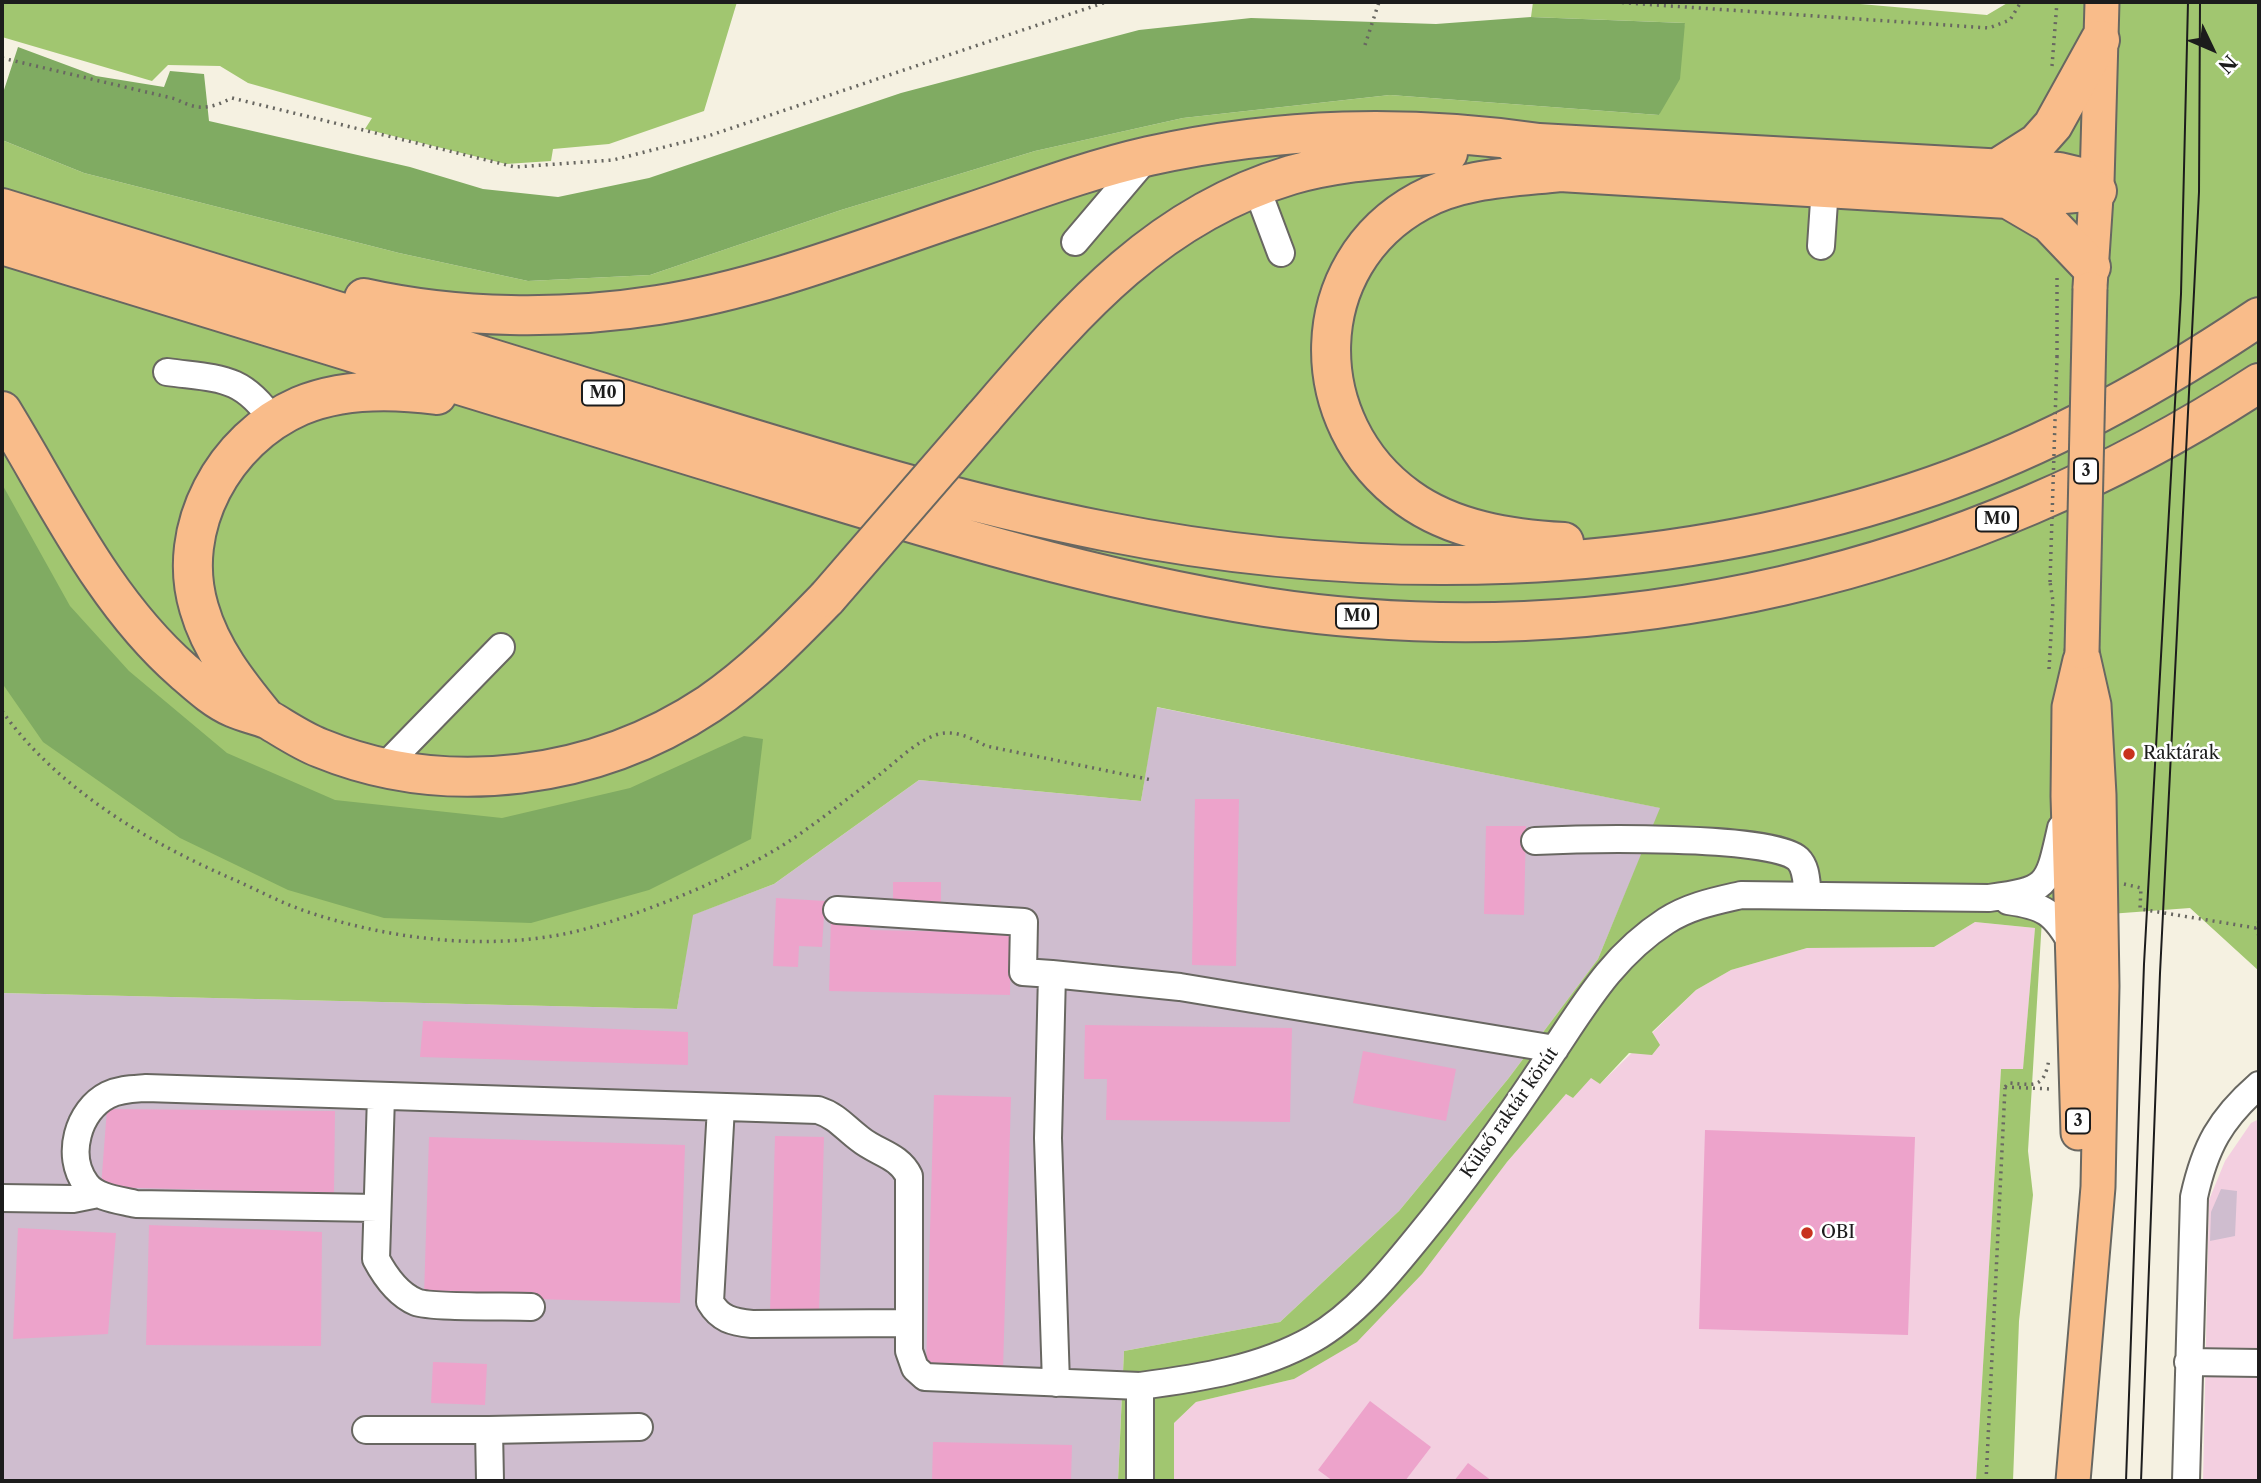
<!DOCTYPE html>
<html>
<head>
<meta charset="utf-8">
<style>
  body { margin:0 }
  #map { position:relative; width:2261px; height:1483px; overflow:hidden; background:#f5f1e1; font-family:"Libre Caslon Text",serif }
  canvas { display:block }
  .frame { position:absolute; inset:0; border:4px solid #1c1c1c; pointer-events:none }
  .north { position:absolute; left:2177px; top:14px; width:70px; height:70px; -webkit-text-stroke:5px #fff; paint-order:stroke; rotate:134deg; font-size:19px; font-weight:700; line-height:28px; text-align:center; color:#1c1c1c }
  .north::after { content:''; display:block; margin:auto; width:24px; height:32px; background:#1c1c1c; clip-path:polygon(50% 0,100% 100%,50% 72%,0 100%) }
</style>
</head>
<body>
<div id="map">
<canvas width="2261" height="1483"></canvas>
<div class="frame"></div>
<div class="north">N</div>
</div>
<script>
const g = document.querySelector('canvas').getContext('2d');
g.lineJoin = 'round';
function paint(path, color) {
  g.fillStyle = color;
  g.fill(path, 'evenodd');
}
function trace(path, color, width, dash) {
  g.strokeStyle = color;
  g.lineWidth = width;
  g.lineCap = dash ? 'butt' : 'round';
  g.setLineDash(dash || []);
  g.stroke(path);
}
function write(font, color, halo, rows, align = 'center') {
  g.font = font + ' "Libre Caslon Text",serif';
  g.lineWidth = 5;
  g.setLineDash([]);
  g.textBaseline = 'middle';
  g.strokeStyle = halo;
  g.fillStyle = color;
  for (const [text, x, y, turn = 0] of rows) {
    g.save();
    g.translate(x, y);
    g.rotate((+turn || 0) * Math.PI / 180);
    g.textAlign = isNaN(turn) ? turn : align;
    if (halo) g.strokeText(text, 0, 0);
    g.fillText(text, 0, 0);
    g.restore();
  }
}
paint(new Path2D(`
  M1975 922 2035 928 2023 1070 2001 1069 1976 1481H1174V1423L1196 1402 1294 1379 1507 1162 1566 1094 1573 1098 1591 1077 1600 1084 1696 990 1731 970 1807 948 1934 947Z
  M2259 1119V1481H2203L2209 1200 2225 1161 2251 1123Z`), '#f3cfe0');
paint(new Path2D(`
  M1156 707 1661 808 1598 959 1508 1079 1399 1211 1280 1322 1124 1351 1118 1481H2V993L677 1009 692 915 774 884 919 780 1141 801Z
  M2221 1189 2237 1191 2235 1236 2210 1241 2211 1212Z`), '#cfbdcf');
paint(new Path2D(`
  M2 2H737L704 111 609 144 553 149 551 161 506 164 365 129 372 118 248 83 220 66 168 65 152 81 2 37Z
  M1533 2H1837L1987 15 2009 2H2259V971L2190 908 2042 919 2028 1151 2033 1195 2019 1321 2013 1481H1976L2001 1069H2023L2035 928 1975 922 1934 947 1807 948 1731 970 1696 990 1652 1032 1660 1045 1652 1055 1629 1053 1600 1084 1591 1078 1573 1098 1566 1094 1507 1162 1422 1274 1357 1342 1294 1379 1196 1402 1174 1423V1481H1118L1124 1351 1280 1322 1399 1211 1508 1079 1598 959 1660 808 1157 707 1141 801 919 780 774 884 693 915 677 1009 2 993V140L84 173 399 253 528 281 650 275 841 210 1035 151 1183 118 1390 95 1659 115 1685 23 1531 17Z`), '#a1c670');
paint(new Path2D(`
  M1531 17 1685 23 1680 79 1659 115 1390 95 1183 118 1035 151 841 210 650 275 528 281 399 253 84 173 2 140V96L18 47 96 76 164 87 170 71 204 74 209 121 410 167 483 189 558 197 649 178 901 93 1139 30 1251 18 1436 24Z
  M2 484 70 606 129 671 227 753 335 800 502 818 630 788 744 736 763 739 751 839 649 890 531 923 384 918 288 890 180 838 43 742 2 683Z`), '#80ab62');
paint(new Path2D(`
  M1195 799H1239L1236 966 1192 965Z
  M1486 826H1526L1524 915 1484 914Z
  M893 882H941V902H893Z
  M776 898 825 901 822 947 799 946 798 967 773 966Z
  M831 917 871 918 870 930 1011 933 1010 995 829 991Z
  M423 1021 688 1032V1065L420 1057Z
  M1085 1025 1292 1028 1290 1122 1106 1120 1107 1079H1084Z
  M1363 1051 1456 1069 1446 1121 1353 1103Z
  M934 1095 1011 1097 1003 1369 926 1367Z
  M107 1109 335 1111 334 1193 101 1187Z
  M1705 1130 1915 1137 1908 1335 1699 1329Z
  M775 1136 824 1137 819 1313 770 1312Z
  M429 1137 685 1145 680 1303 424 1296Z
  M149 1225 322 1232 321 1346 146 1345Z
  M18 1228 116 1233 108 1334 13 1339Z
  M433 1362 487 1364 485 1405 431 1403Z
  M1370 1401 1431 1447 1405 1481H1333L1318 1470Z
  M933 1442 1072 1445 1071 1481H932Z
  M1468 1463 1492 1481H1454Z`), '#eda3cb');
const minor = new Path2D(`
  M1257 189 1281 253
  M1075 242 1148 156
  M1821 246 1825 187
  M167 372C219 379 242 375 273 421
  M383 768 501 647
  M1535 841C1578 839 1772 834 1798 859 1807 868 1806 882 1808 894
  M2008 901C2044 906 2054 912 2072 944
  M837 910 1024 922 1023 972 1052 974
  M381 1096 376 1259C385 1276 397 1294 416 1302 431 1308 509 1306 531 1307
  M721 1107 710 1302C720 1319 732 1322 752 1324L909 1323
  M2 1198 73 1199 98 1194
  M377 1208 136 1204C120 1200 96 1198 86 1184 65 1156 78 1110 108 1095 120 1089 133 1089 146 1088L818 1110C837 1116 845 1128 860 1139 877 1153 899 1155 909 1176V1351L915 1368 925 1377 1140 1386
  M2188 1362 2259 1363
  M1056 1383 1048 1138 1052 974 1180 987 1555 1049
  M366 1430H489
  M490 1481 489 1430 639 1427
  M1140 1481V1386C1200 1378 1260 1369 1313 1339 1355 1315 1389 1273 1419 1236 1466 1179 1509 1118 1550 1056 1585 1004 1612 956 1666 921 1689 906 1715 901 1741 895L1989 898C2049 890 2048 886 2061 828
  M2186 1481 2194 1197C2205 1147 2220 1119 2259 1085`);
const major = new Path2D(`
  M2090 287 2097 182 2102 2
  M2078 1133 2068 796 2069 707 2080 660
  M2073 1481 2098 1187 2102 986 2099 795 2094 705 2082 652`);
const highway = new Path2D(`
  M1515 145 1539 143 2059 172 2080 177
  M1996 169 2037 143 2053 125 2100 40
  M2008 199 2049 223 2091 267
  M2 208C213 273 424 338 636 403 790 450 945 500 1104 531 1369 584 1653 578 1912 493 2035 453 2152 389 2259 317
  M2 245C236 318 470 389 704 460 888 516 1074 577 1265 607 1609 660 1970 572 2259 383
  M364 298C458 319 563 320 658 305 765 288 869 246 971 212 1030 192 1088 170 1149 156 1281 127 1406 124 1539 143
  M2 411C56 499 103 601 183 671 198 684 215 700 234 708 245 713 258 715 269 720 286 730 302 741 320 748 447 800 596 779 709 704 753 674 790 636 827 598
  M983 418C1073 314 1154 216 1291 175 1342 160 1396 159 1448 153
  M1564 542C1510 539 1452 530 1408 498 1303 423 1304 264 1420 201 1461 178 1514 177 1560 172L2008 199 2097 191
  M265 717C238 684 211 650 199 608 175 528 224 439 300 406 343 388 392 389 437 395`);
trace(minor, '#686761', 30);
trace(major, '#686761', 37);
trace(highway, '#686761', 42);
trace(new Path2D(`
  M1531 2H1613L1989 28 2010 20 2021 2
  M1365 45 1379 2
  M2 58 176 99C198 111 210 109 232 98L515 167 613 160 708 136 1106 2
  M2052 66 2057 2
  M2057 357V273
  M2049 669 2053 601 2050 582
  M2 711C56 787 144 840 228 877 254 888 279 902 305 911 387 939 484 951 569 933 635 918 738 876 794 838 823 818 851 796 879 775 897 761 917 740 939 734 955 730 972 738 986 746L1152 780
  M2124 884 2141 888 2140 909 2256 928
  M2259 921 2256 928 2259 936
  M2005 1087 2009 1083C2035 1085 2044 1089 2049 1059
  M2005 1087 2051 1089
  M1986 1481 2005 1088`), '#686761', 3.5, [2, 5]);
trace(minor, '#fff', 26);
trace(major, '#f9bc8a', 33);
trace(highway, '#f9bc8a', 38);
trace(new Path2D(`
  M2126 1481 2144 964 2181 294 2188 2
  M2141 1481 2160 973 2199 192 2200 2`), '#1c1c1c', 2);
const majorBridge = new Path2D(`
  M2082 652 2090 289`);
const highwayBridge = new Path2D(`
  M827 598 983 418`);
trace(majorBridge, '#686761', 37, []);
trace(highwayBridge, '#686761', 42, []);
trace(new Path2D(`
  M2050 582 2057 357`), '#686761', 3.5, [2, 5]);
trace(majorBridge, '#f9bc8a', 33);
trace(highwayBridge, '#f9bc8a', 38);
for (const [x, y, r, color] of [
  [2129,754,7,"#c8321e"],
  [1807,1233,7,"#c8321e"]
]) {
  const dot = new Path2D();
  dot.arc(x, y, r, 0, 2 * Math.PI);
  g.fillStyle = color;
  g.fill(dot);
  trace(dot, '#fff', 2.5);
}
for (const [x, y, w] of [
  [603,393,42],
  [2086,471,24],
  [1997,519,42],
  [1357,616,42],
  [2078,1121,24]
]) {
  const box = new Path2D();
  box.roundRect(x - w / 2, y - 12.5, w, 25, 5);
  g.fillStyle = '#fff';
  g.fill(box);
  trace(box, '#1c1c1c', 2);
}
write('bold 16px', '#1c1c1c', null, [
  ["M0",603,393],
  ["3",2086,471],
  ["M0",1997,519],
  ["M0",1357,616],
  ["3",2078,1121]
]);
write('18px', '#1c1c1c', '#fff', [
  ["Raktárak",2143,754],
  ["OBI",1821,1233]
], 'left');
write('18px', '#1c1c1c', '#fff', [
  ["Külső raktár körút",1510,1113,-55]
]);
</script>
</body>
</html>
